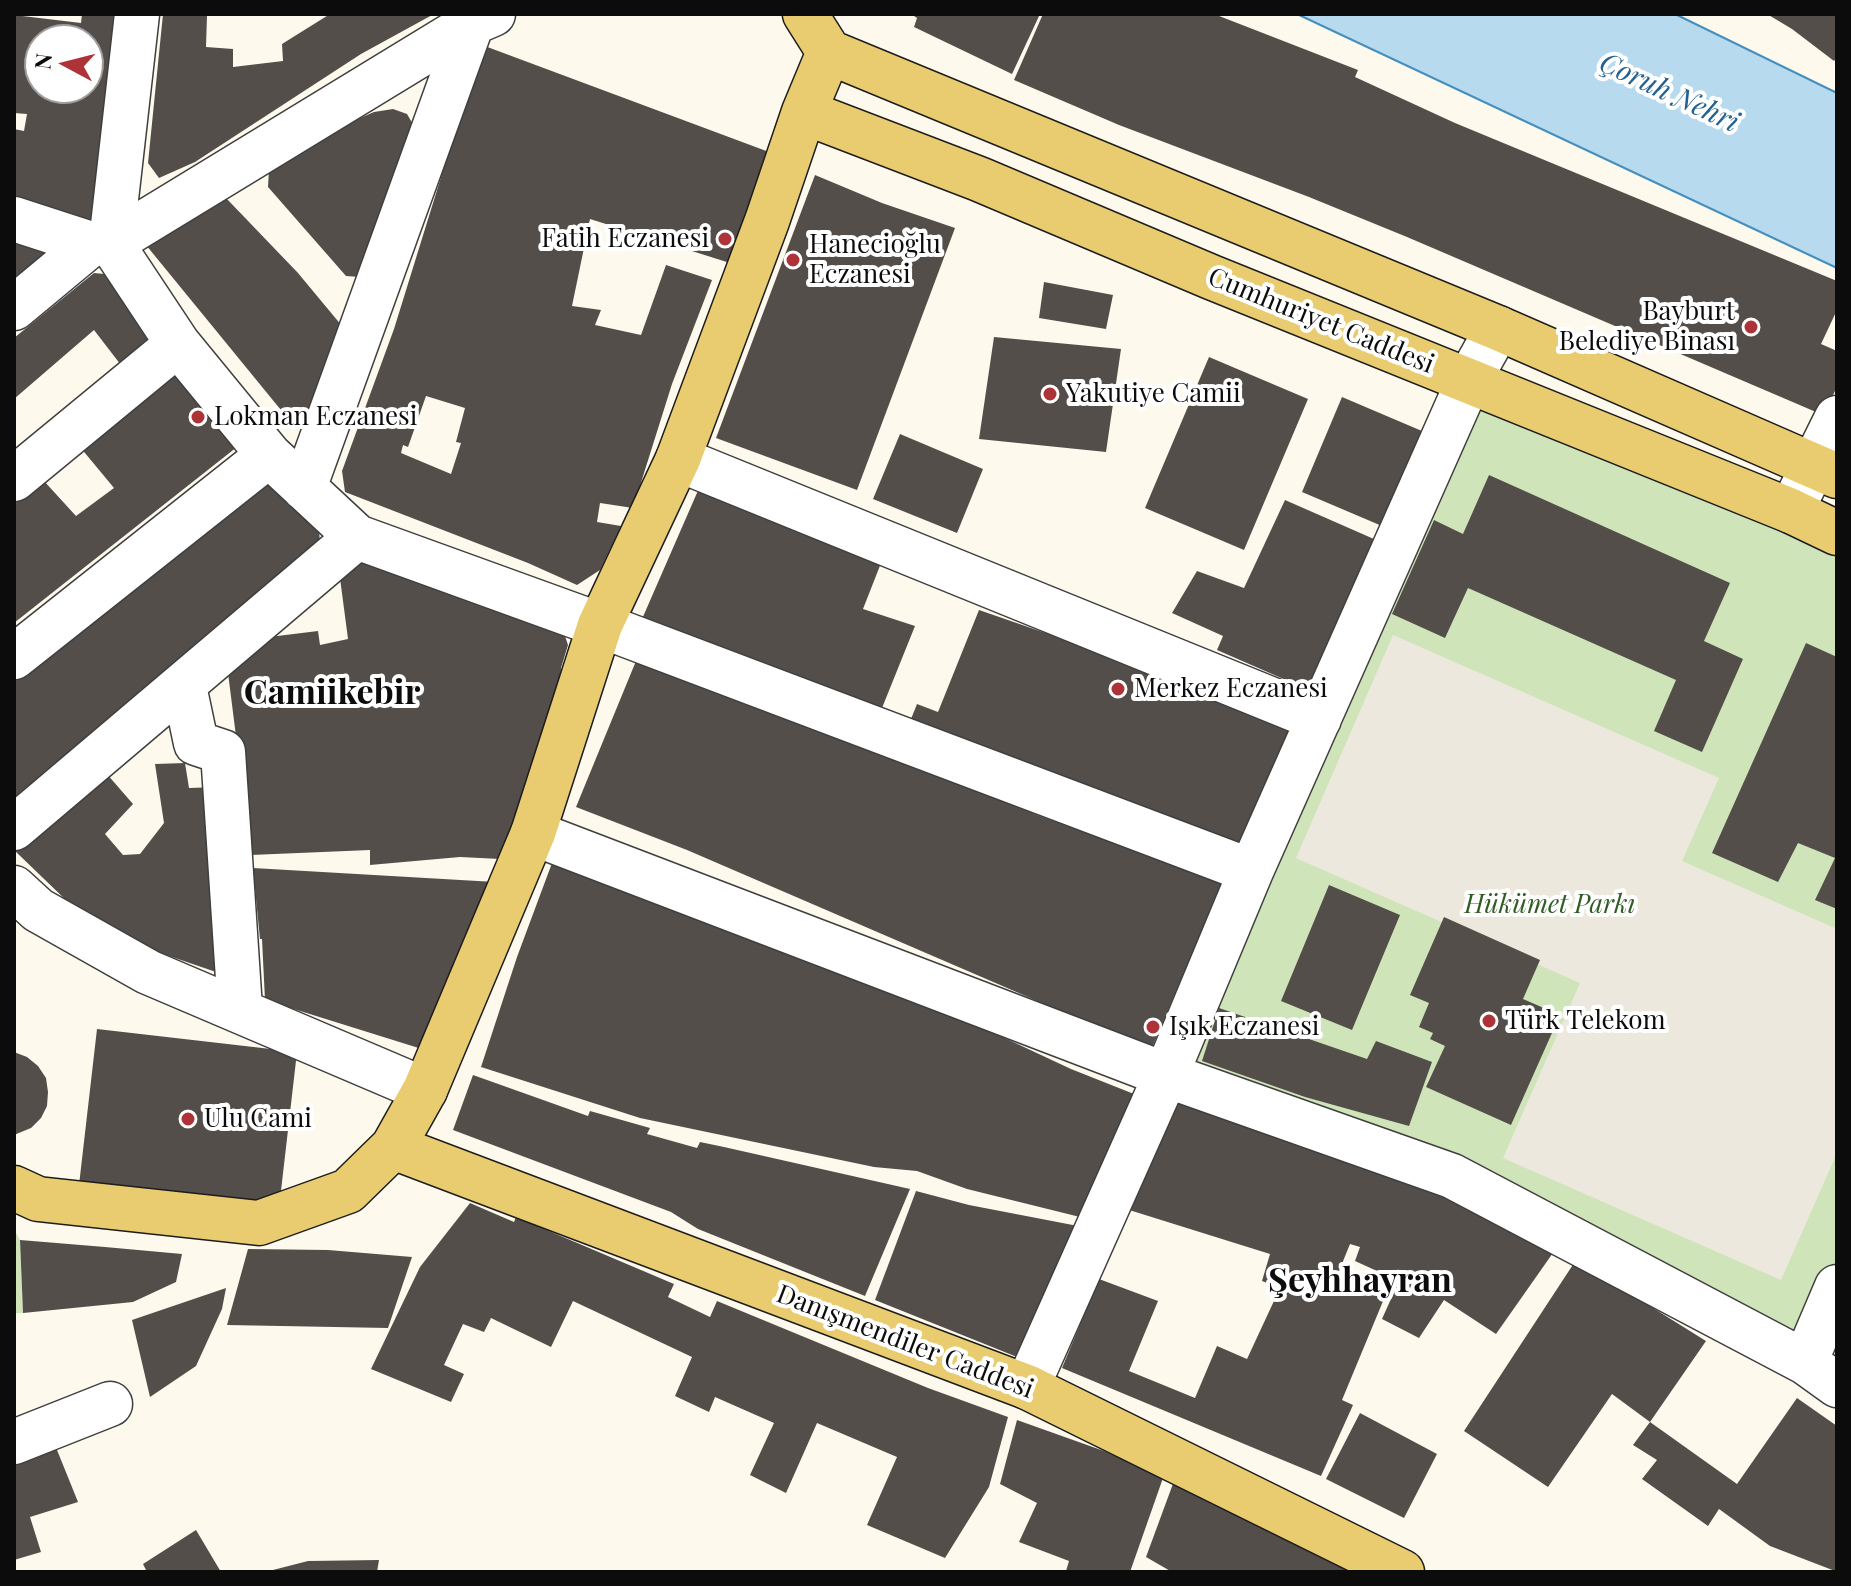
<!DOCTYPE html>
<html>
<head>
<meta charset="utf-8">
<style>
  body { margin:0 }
  #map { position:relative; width:1851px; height:1586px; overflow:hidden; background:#fdfaed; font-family:"Playfair Display",serif }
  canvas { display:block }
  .frame { position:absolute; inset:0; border:16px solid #0c0c0c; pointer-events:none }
  .north { position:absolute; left:24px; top:24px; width:80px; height:80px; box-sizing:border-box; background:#fff; border:2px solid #9e9e9e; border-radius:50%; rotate:277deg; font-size:22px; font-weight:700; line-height:32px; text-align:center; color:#0c0c0c }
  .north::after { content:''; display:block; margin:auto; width:28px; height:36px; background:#ae3339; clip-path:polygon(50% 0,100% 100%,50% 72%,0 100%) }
</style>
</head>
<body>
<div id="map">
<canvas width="1851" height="1586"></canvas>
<div class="frame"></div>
<div class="north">N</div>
</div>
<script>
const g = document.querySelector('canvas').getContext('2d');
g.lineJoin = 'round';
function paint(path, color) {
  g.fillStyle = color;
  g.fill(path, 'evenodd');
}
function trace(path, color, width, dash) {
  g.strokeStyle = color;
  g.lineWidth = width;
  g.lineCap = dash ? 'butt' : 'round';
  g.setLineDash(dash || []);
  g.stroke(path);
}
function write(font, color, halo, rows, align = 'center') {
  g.font = font + ' "Playfair Display",serif';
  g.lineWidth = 8;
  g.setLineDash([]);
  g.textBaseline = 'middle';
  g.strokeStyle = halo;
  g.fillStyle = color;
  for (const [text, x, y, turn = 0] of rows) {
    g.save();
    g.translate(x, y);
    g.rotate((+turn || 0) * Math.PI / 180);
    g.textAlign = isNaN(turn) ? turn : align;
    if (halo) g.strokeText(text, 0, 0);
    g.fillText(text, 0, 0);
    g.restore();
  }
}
paint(new Path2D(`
  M1469 380 1837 541V1291L1805 1362 1166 1075Z
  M14 1229 20 1240 23 1313H14Z`), '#d0e4ba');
paint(new Path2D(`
  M1393 635 1719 778 1682 861 1837 929V1153L1781 1280 1503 1158 1580 983 1296 858Z`), '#ece8dd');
const water = new Path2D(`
  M1297 14H1675L1837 93V268Z`);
paint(water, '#b7daef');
trace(water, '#458fbf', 2);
paint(new Path2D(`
  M82 14H128L101 216 86 221 14 202V129L24 131 27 114 14 113V15L81 23ZM40 40H88V88H40Z
  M163 14 207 16 206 47 233 49V67L283 61 282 44 330 14H434L361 54 195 162 159 178 148 163Z
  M911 14H1040L1012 74 914 27 917 18Z
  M1043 14H1214L1358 70 1355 77 1455 123 1837 281V310L1821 344 1837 351V387L1823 415 1407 237 1309 197 1119 125 1014 80Z
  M1767 14H1837V57L1834 61 1792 29Z
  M482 45 769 152 730 263 590 219 572 306 601 310 595 325 641 335 666 265 712 280 672 384 633 508 600 503 597 522 621 526 600 570 577 585 528 563 345 492 342 471 394 329ZM426 396 465 408 456 442 461 443 451 474 401 453 403 445 408 447Z
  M393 109 407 114 414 126 360 277 346 276 268 187 269 169 358 119 374 112Z
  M815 175 882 203 955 228 857 490 716 438Z
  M226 198 298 273 342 326 310 423 294 426 146 245Z
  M14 230 53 242V259L14 287Z
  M94 273 115 275 158 336 124 369 94 330 14 399V338Z
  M1044 282 1113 295 1106 329 1039 318Z
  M994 337 1121 349 1106 452 979 439Z
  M1209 357 1308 399 1244 550 1145 508Z
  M180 366 242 443 14 623V504L44 481 76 516 114 488 80 447Z
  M1342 397 1429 434 1389 529 1302 492Z
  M900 434 983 469 957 533 873 499Z
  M1489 475 1730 583 1704 641 1743 659 1702 752 1654 731 1676 680 1468 588 1445 638 1392 614 1434 520 1463 534Z
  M261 477 319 529 321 558 14 813V676Z
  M700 486 883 558 863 609 915 626 880 713 642 619Z
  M1285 500 1383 543 1318 694 1217 650 1223 636 1172 613 1197 571 1244 588Z
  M364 559 564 633 568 645 561 668 560 690 500 859 460 857 370 865V850L251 855 227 665 261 638 318 631 320 645 348 639 340 578Z
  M979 610 1083 646 1298 734 1240 856 1029 771 1032 765 988 747 984 753 909 724 917 704 938 712Z
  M1806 643 1837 657V909L1815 900 1835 858 1798 843 1778 882 1712 853Z
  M636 661 926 769 1037 815 1222 883 1151 1050 687 850 576 807Z
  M185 763 189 788 218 787 216 972 99 932 14 850 106 773 133 804 105 834 123 855 140 854 164 823 155 764Z
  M555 855 979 1026 1071 1069 1134 1094 1080 1217 967 1189 917 1171 874 1167 640 1118 481 1067 517 957Z
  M253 868 495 882 425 1050 265 1000 262 939H260Z
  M1329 885 1400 915 1352 1030 1281 1001Z
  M1444 917 1540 960 1523 999 1560 1015 1511 1125 1426 1087 1445 1046 1430 1039 1433 1033 1419 1027 1429 1003 1410 995Z
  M1219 1008 1367 1059 1376 1041 1432 1062 1409 1126 1305 1097 1202 1061Z
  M97 1029 297 1052 279 1208 79 1185Z
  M14 1052 27 1057 38 1066 46 1078 48 1092 47 1106 41 1118 31 1128 14 1135Z
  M473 1075 588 1116 590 1111 650 1128 647 1134 697 1148 700 1142 724 1147 910 1189 865 1296 698 1229 671 1212 453 1130Z
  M1171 1096 1391 1170 1555 1250 1496 1334 1444 1300 1419 1338 1382 1319 1399 1281 1355 1261 1360 1247 1350 1244 1337 1276 1386 1294 1342 1400 1353 1405 1321 1476 1062 1368 1099 1279 1158 1301 1129 1371 1195 1398 1217 1346 1247 1359 1280 1288 1262 1281 1270 1254 1126 1209Z
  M916 1191 969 1205 1078 1226 1022 1359 875 1300Z
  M470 1203 514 1222 516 1217 674 1284 668 1297 710 1317 717 1301 928 1388 1008 1417 989 1487 945 1558 867 1525 897 1457 817 1423 786 1493 750 1475 774 1423 715 1397 709 1412 675 1396 692 1357 573 1301 551 1347 491 1318 484 1332 463 1324 444 1365 464 1374 451 1402 371 1369 420 1267Z
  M20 1240 105 1247 182 1254 176 1282 133 1302 23 1313Z
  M248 1249 328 1250 412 1257 388 1328 227 1325Z
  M1576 1260 1706 1341 1650 1422 1612 1394 1548 1487 1464 1431Z
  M226 1288 222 1309 196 1366 150 1397 132 1320Z
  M1797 1398 1837 1426 1835 1571 1770 1546 1719 1509 1708 1526 1642 1479 1657 1460 1633 1445 1650 1422 1737 1484Z
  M1360 1413 1437 1454 1404 1518 1326 1479Z
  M1017 1420 1104 1451 1163 1478 1130 1572H1069L1066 1571 1069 1561 1019 1542 1037 1503 1000 1484Z
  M55 1445 78 1502 30 1517 41 1552 14 1560V1462Z
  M1174 1481 1365 1572H1172L1146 1557Z
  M196 1530 221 1572H147L143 1564Z
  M379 1560 377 1572 269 1571 308 1561Z`), '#544e4a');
const minor = new Path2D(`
  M137 14 111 243 178 344 269 455 357 537 600 625 1251 871
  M14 219 91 244
  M14 308 91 244 111 243 472 23 493 14
  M678 459 1319 719
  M14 479 178 344
  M304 488 472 23
  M1791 511 1837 418
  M14 657 269 455
  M184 686 196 743 223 752 240 1009
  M14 828 357 537
  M533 833 1166 1075 1452 1176 1805 1362 1837 1385
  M14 888 38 910 148 972 425 1090
  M1805 1362 1837 1287
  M1027 1387 1166 1075 1251 871 1469 380 1498 328
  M14 1442 110 1404`);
const major = new Path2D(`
  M829 52 1498 328 1837 476
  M804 112 979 179 1211 277 1791 511 1837 533
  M393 1147 1027 1387 1402 1572
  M14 1188 38 1199 259 1223 348 1191 393 1147 425 1090 533 833 600 625 678 459 767 221 804 112 829 52 805 14`);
trace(minor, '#3f3f3f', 47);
trace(major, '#1d1d1d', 47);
trace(minor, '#fff', 44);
trace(major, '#eacc70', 44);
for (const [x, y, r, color] of [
  [725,239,8,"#ae3339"],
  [793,260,8,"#ae3339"],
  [1751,327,8,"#ae3339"],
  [1050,394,8,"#ae3339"],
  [198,417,8,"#ae3339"],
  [1118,689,8,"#ae3339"],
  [1489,1021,8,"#ae3339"],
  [1153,1027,8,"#ae3339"],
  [188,1119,8,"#ae3339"]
]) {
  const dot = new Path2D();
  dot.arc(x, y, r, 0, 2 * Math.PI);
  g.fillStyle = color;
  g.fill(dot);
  trace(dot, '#fff', 3);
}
write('26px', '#0c0c0c', '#fff', [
  ["Fatih Eczanesi",709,239,"right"],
  ["Hanecioğlu",809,245],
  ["Eczanesi",809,275],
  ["Bayburt",1735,312,"right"],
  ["Belediye Binası",1735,342,"right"],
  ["Yakutiye Camii",1066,394],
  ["Lokman Eczanesi",214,417],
  ["Merkez Eczanesi",1134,689],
  ["Türk Telekom",1505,1021],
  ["Işık Eczanesi",1169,1027],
  ["Ulu Cami",204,1119]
], 'left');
write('26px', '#0c0c0c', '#fff', [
  ["Cumhuriyet Caddesi",1321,321,22],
  ["Danışmendiler Caddesi",905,1342,21]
]);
write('italic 26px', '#2f5d24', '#fff', [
  ["Hükümet Parkı",1550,905]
]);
write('italic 28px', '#236191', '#fff', [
  ["Çoruh Nehri",1669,93,25]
]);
write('bold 34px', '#0c0c0c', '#fff', [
  ["Camiikebir",332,693],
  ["Şeyhhayran",1360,1281]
]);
</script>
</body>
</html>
